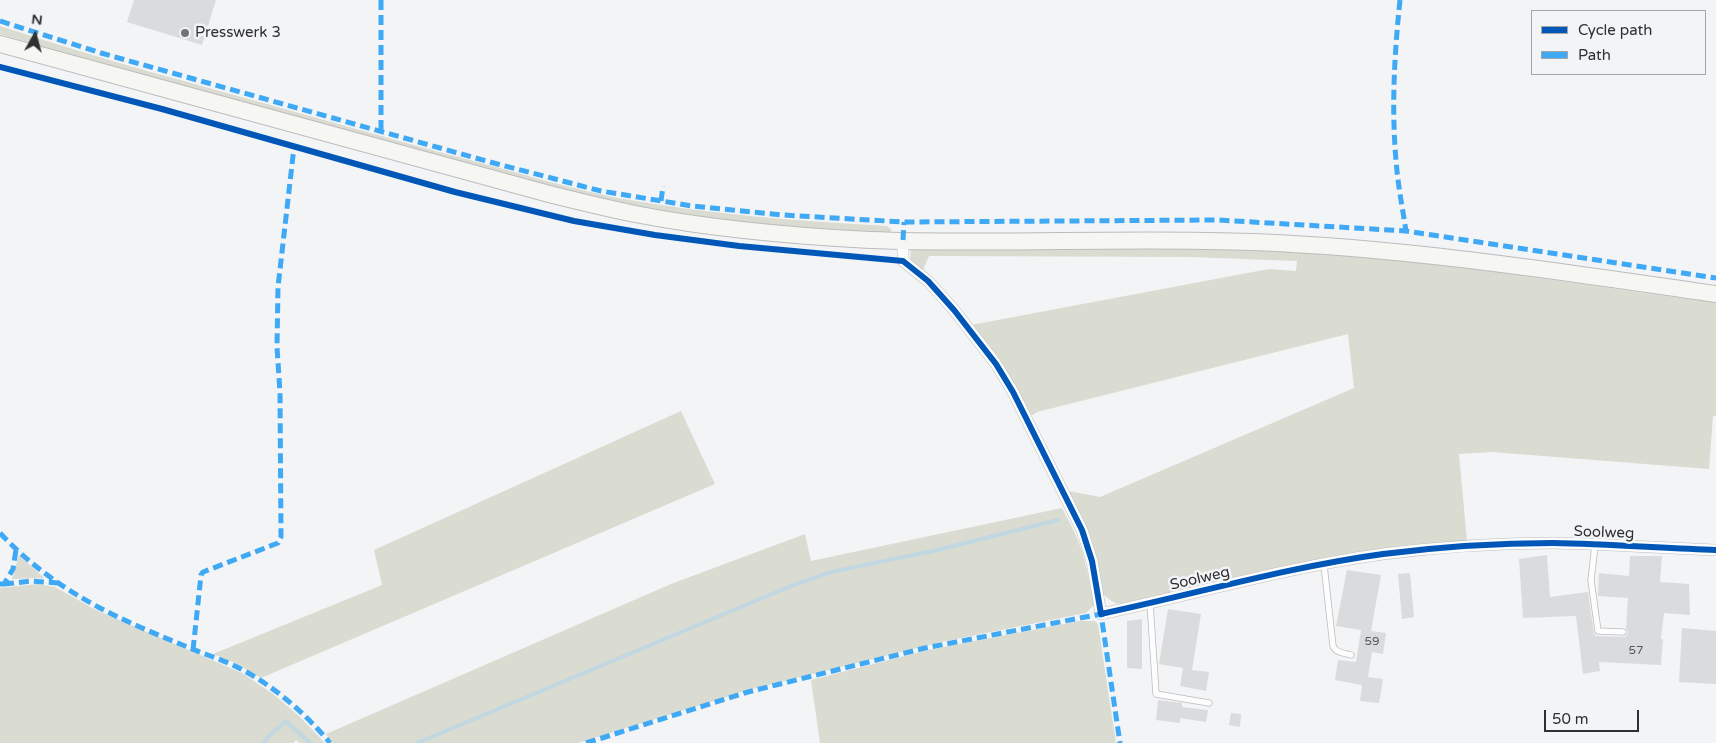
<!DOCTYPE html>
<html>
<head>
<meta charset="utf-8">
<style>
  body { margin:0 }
  #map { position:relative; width:1716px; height:743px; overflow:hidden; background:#f3f4f6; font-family:"Varela Round",sans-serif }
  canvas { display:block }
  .legend { position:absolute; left:1531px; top:10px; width:175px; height:65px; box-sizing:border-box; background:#f2f4f7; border:1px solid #a4a5a7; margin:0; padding:6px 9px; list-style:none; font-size:15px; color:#2f2f30 }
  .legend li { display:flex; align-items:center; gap:10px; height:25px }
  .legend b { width:25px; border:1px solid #a4a5a7 }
  .north { position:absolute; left:10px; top:10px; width:50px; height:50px; -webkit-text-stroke:4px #f2f4f7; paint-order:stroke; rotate:7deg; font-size:14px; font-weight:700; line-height:20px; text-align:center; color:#2f2f30 }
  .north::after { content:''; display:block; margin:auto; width:18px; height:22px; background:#2f2f30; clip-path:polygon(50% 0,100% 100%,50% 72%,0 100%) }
  .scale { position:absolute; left:1544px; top:710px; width:95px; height:22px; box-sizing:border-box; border:2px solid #2f2f30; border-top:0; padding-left:6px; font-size:15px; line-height:18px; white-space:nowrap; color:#2f2f30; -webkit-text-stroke:4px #f2f4f7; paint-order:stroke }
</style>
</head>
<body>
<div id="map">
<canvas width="1716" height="743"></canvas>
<ul class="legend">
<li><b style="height:6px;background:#0057b8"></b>Cycle path</li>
<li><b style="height:6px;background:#3fa9f5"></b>Path</li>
</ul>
<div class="north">N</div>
<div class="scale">50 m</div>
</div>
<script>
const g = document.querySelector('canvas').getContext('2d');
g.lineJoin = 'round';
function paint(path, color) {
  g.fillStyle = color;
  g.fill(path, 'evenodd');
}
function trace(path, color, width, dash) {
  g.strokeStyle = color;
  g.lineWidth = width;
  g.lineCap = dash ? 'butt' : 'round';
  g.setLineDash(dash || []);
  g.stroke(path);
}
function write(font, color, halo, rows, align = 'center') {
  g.font = font + ' "Varela Round",sans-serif';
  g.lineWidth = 5;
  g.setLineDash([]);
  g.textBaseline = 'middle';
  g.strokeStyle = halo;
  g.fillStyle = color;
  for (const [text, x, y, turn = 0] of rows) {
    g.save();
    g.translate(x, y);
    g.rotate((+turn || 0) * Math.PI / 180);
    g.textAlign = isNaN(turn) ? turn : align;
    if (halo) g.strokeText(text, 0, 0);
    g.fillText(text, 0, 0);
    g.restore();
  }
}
paint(new Path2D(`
  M0 26C99 59 199 85 299 113 361 130 423 148 485 164 529 176 573 189 618 198 707 214 797 221 887 226L892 230 889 233C794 228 700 220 607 201 518 183 432 156 345 132 229 100 115 68 0 34Z
  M1166 248 1284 251 1419 261 1716 303V416H1713L1709 469 1492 452 1459 454 1467 541 1342 555 1281 567 1123 604C1114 604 1108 599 1102 593L1069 491 1100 497 1354 388 1348 334 1037 412 1033 415 1029 414 971 325 1269 269 1296 271 1297 261 1191 257 929 256 923 270 910 261 911 249Z
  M681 411 715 484 261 678 233 662 213 654 382 585 374 550Z
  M1062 508 1075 533 1083 554 1094 601 1093 606 1086 613 941 642 752 689 578 743H332L326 734 671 584 805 534 811 561Z
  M19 555 44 578 12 579Z
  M38 584 55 587 96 610 242 673 273 694 299 716 325 743H299L296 740 294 743H0V588Z
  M1079 621H1095L1098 624 1116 743H820L811 680 928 650Z`), '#dadbd1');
trace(new Path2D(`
  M264 743 268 737 286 721 310 743
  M417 743 791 586 831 572 933 551 1058 520`), '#c1d8e3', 4);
paint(new Path2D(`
  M134 0H216L202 45 127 22Z
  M1547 555 1550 597 1588 592 1594 634 1596 636 1625 637 1628 633 1626 628 1628 598 1598 596 1599 573 1629 576 1630 556H1662L1660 582 1689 584 1690 615 1664 613 1661 639H1663L1661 665 1599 662 1600 671 1583 674 1576 616 1523 618 1519 559Z
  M1347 570 1381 575 1371 631 1386 633 1383 654 1372 652 1368 677 1383 679 1379 703 1360 701 1362 685 1335 680 1338 660 1356 662 1361 630 1336 626Z
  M1410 573 1414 617 1402 619 1398 574Z
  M1168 609 1201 614 1192 670 1209 672 1206 691 1180 686 1183 668 1159 664Z
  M1142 619V669L1127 668V621Z
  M1682 628 1716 631V684L1679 682Z
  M1158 700 1182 703V707L1208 710 1206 722 1180 718V723L1156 720Z
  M1231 713 1241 714 1240 727 1229 725Z`), '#dadbdc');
const lane = new Path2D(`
  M1595 545 1591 580 1598 631 1623 632
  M1324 565 1333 646C1336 653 1344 653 1351 655
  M1150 603 1156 694 1209 703`);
const street = new Path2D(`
  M903 240V261L928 281 954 310 996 364 1013 392 1082 530 1092 561 1101 614C1195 594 1288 567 1383 554 1439 547 1497 543 1553 543 1607 544 1662 548 1716 550`);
const secondary = new Path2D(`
  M0 44 549 194C577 201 606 208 635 214 712 229 792 236 870 240 997 245 1125 237 1253 242 1409 248 1562 272 1716 294`);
trace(lane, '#bbbcbd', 7);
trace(street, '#bbbcbd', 12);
trace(secondary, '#bbbcbd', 18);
trace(lane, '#fdfdfe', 5.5);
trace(street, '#fdfdfe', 11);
trace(secondary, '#f6f6f2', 16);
trace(new Path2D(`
  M381 0V131
  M1400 0C1394 57 1391 114 1397 171 1399 191 1403 211 1406 231
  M0 21 101 53 490 162 601 191 692 206 783 215 904 222 1218 220 1406 231 1716 278
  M661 201 663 186
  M903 240 904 222
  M0 533C29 564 62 588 100 608 129 623 160 636 190 648 206 655 224 660 239 668 274 686 305 713 330 743
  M0 584H4L13 569 16 550
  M4 584 32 581 58 583
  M193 650 201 575 203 572 278 543 281 537 280 393 277 347 278 287 294 147
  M586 743 748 692 925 648 1101 614 1120 743`), '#3fa9f5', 5, [10, 5]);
trace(new Path2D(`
  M0 67 162 109 455 192 574 221 655 235 739 246 903 261 928 281 954 310 996 364 1013 392 1082 530 1092 561 1101 614C1195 594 1288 567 1383 554 1439 547 1497 543 1553 543 1607 544 1662 548 1716 550`), '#0057b8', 6);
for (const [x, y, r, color] of [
  [185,33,5,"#747475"]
]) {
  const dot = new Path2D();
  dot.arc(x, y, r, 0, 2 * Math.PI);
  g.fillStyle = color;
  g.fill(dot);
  trace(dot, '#f2f4f7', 2);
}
write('12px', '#5a5a5b', null, [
  ["59",1372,642],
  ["57",1636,651]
]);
write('15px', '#2f2f30', '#f2f4f7', [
  ["Presswerk 3",195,33]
], 'left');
write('15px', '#2f2f30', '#f2f4f7', [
  ["Soolweg",1604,533,2],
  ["Soolweg",1200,579,-13]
]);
</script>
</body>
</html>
